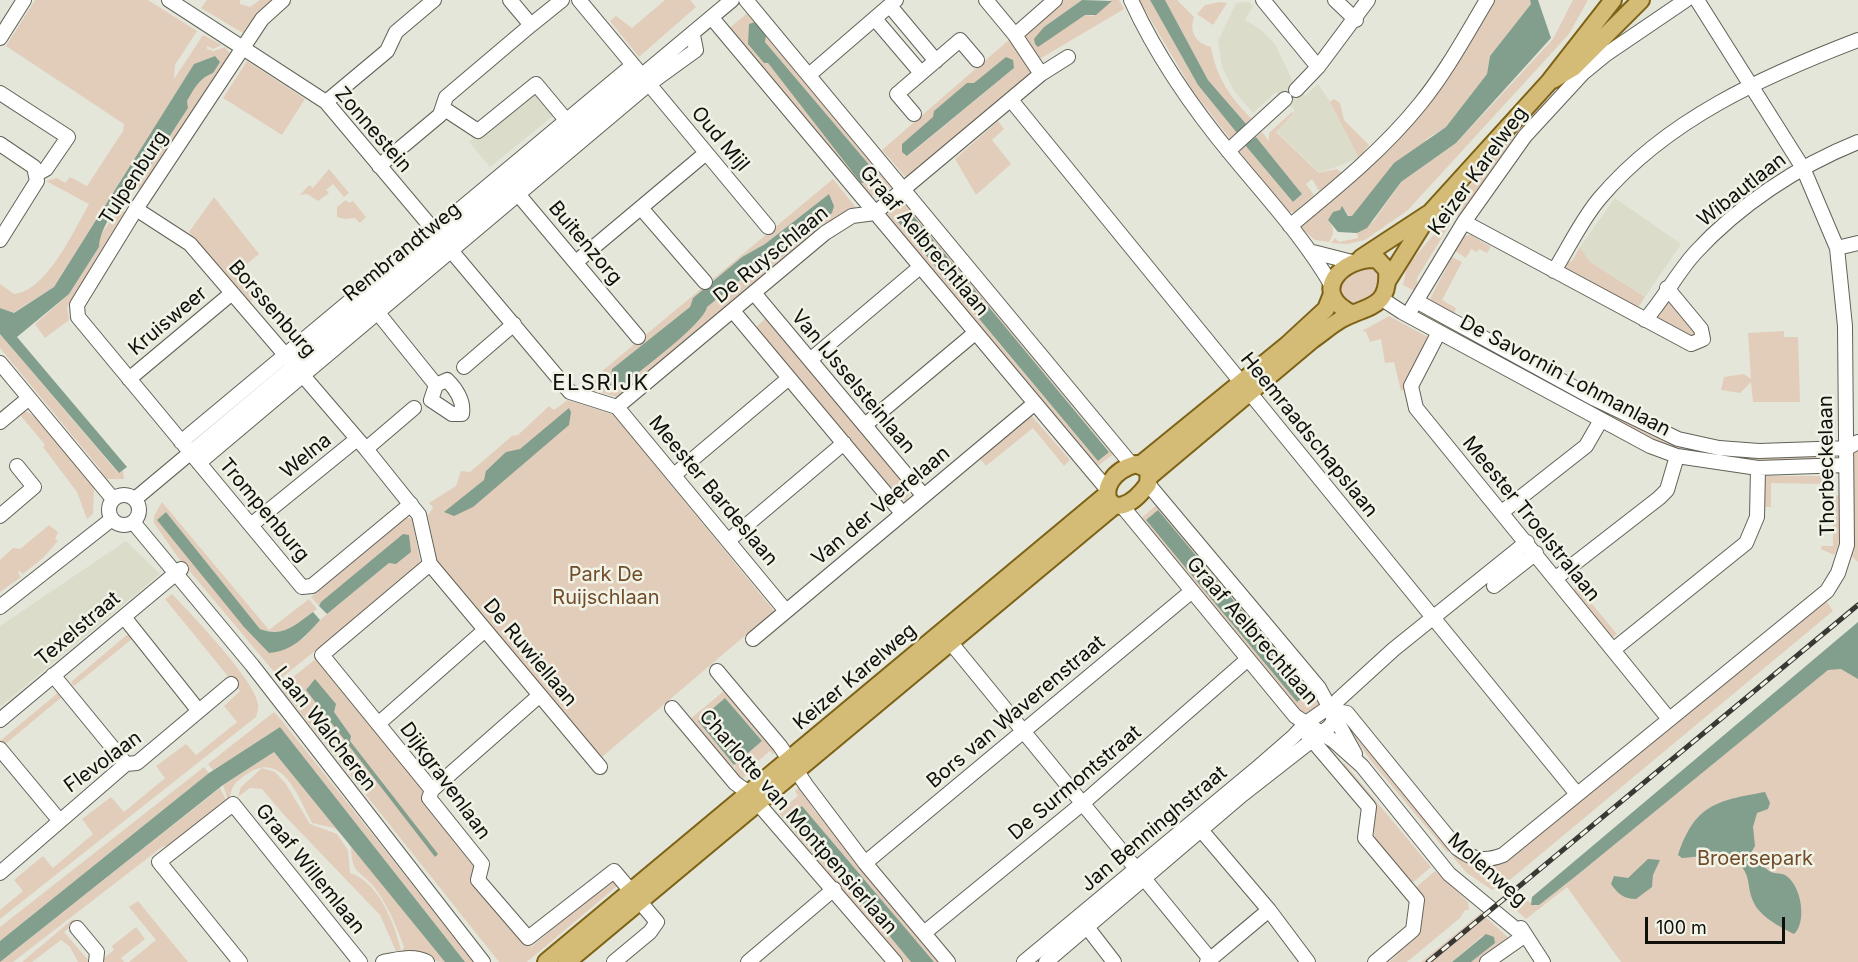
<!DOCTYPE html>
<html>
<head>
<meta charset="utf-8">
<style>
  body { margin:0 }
  #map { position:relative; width:1858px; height:962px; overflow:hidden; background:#e5e6da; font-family:Inter,sans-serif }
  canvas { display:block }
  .scale { position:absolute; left:1645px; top:917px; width:140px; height:27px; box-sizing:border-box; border:3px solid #0f0f0c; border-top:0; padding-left:8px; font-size:18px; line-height:21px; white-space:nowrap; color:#0f0f0c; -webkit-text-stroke:4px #f2f3e7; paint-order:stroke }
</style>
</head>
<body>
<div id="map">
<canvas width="1858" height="962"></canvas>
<div class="scale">100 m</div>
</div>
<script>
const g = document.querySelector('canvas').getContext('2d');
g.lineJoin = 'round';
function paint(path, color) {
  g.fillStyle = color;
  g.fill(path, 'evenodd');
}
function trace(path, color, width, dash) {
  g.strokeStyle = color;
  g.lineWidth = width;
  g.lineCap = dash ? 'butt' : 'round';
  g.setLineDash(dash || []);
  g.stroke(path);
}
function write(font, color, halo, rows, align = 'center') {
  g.font = font + ' Inter,sans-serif';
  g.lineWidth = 5;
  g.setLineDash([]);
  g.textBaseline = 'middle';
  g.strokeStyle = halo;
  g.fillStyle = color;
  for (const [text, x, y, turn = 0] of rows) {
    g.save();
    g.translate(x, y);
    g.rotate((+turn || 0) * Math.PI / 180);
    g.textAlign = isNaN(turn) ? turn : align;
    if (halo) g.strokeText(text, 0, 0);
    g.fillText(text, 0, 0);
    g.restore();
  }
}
paint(new Path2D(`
  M1249 2 1253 6 1245 20 1260 29 1275 44 1294 84 1305 96 1318 84 1330 102 1359 158 1320 173 1276 131 1294 114V109L1276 92 1253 113 1234 91 1222 67 1218 41 1236 3Z
  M533 89 554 115 490 167 469 142Z
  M1615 198 1681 244 1645 297 1590 262 1580 247Z
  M126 541 160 574 0 707V626Z`), '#dbdcc9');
paint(new Path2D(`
  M35 0H148L197 31 175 65 174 79 203 35 222 45 213 49 207 46V49L214 51 225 47 231 55 143 191 136 188 188 108 187 101C194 89 199 78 213 73L215 56 194 64 54 287 13 313 0 308V284L14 294C47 291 74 230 89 204L46 181 57 178 65 183 70 177 87 186 123 131 124 124 6 46Z
  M207 0H240V4L250 7 260 0H273L256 13 243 33 201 8Z
  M665 0H690L696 7 639 57 610 21 616 16 632 28Z
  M1064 0H1082L1044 27 1085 15 1093 16 1111 0H1119L1124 9 1038 60 1025 34Z
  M1139 0H1150L1198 85 1237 133 1231 140 1193 91Z
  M1165 0H1177L1194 17C1189 33 1196 43 1211 47 1216 77 1231 99 1253 120L1247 125 1208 80Z
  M1495 0H1530L1531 4 1490 56 1487 74 1446 127 1428 138 1352 216H1349L1345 210H1340L1328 220C1334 228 1335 233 1329 242L1315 240 1298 226 1433 97 1459 61Z
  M1573 0H1588L1569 34 1408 210 1365 240 1347 244 1331 243 1335 238 1339 242 1358 238 1357 233 1373 222 1401 182 1456 143 1489 108 1553 39Z
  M1220 2 1227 3 1213 25 1197 14 1205 5Z
  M751 10 894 185 876 198 873 195 868 199 727 30ZM755 23 766 36 765 42 877 174 875 180 861 182 768 63 749 24Z
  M1010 39 1030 71 1032 78 911 183 882 150ZM1006 58 1014 68 908 156 902 144Z
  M247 61 305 99 282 135 223 98Z
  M1566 83 1517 137 1459 218 1457 216 1461 210 1454 205 1520 124Z
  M1334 99 1340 103 1344 120 1369 145 1359 158 1330 102Z
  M1292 112 1294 113 1276 132 1319 173 1337 169 1343 174 1319 191 1312 179 1306 184 1314 195 1295 212H1287L1238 150 1245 145 1293 202 1302 194 1256 137 1262 132 1269 141V133Z
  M998 121 1004 129 992 140 1011 164 976 195 955 159Z
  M329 169 349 193 344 197 333 184 326 190 329 193 318 201 307 194 300 195 309 185 313 188Z
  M833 179 858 210 620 398 583 387ZM829 194 831 204 819 225 754 269 707 307C704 321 626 373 609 385L612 369 690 307 693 298 742 257 765 244Z
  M214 197 259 254 237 272 258 296 250 302 189 232Z
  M346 200 349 203 353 201 366 217 360 223 355 218 345 219 337 217V207Z
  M902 200H905L1115 453 1095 468 886 216ZM910 213 1109 451 1098 461 898 223Z
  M131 210 67 307 69 320 45 338 35 324 69 294 99 247V238L115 213Z
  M1448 218 1452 221 1417 278V292L1403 285 1407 266Z
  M1471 235 1491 247 1487 253 1479 249 1477 252 1471 249 1466 258 1455 251 1463 236Z
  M1580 247 1590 262 1645 297 1637 309 1563 270 1565 263 1572 261Z
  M1452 257 1462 262 1442 300 1456 308 1454 315 1433 305 1430 299Z
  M1357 267 1376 269C1387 290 1370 299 1352 306L1338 296 1342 275Z
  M1668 296 1698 329 1696 340 1652 319Z
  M1422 308 1675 441 1836 453 1837 460H1738L1676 449 1629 429 1419 315Z
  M1389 316 1430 338 1404 390 1401 391 1394 362 1385 363 1381 339 1370 342 1366 332 1362 331Z
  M766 318 911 491 906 501 902 498 899 501 754 329Z
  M1784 331V337H1798L1800 402H1753L1751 382 1740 393 1721 390 1724 377 1744 374 1751 379 1748 333Z
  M0 334 118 473 123 470 124 479H104L100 469 0 348Z
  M568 400 614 415 774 611 602 757 592 750 438 566 428 516 433 507 429 503 456 486 461 471 470 472 512 436 518 435 549 406 554 410Z
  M25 411 38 418 94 487 93 514 87 519 77 492 43 447 45 445 21 416Z
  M1030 414 1070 460 1064 466 1033 428 986 466 979 457Z
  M1858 448V562L1849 554 1851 452Z
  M1763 476H1823L1824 489 1822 490 1821 484 1771 483V507H1763Z
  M1839 495C1839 512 1844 541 1834 555L1821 549 1822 546H1833V496Z
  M162 502 269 630 309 599 317 609C296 624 287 638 260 629L166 512 158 520 244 626 269 653 304 638 320 620 389 563 396 564 411 552 403 534 319 606 311 597 405 517 412 519 421 566 280 679 177 556 154 523V516Z
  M1158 504 1323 702 1304 717 1140 519ZM1158 510 1310 692 1298 701 1146 520Z
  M49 525 58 532 55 539 58 541 43 558 23 574 19 571 18 573 21 577 0 592V560L13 548 20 549Z
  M1577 586 1617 634 1612 638 1573 590Z
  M172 594C191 614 255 680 258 704 259 708 257 713 256 717L0 919V910L23 891 14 880 43 856 53 868 93 834 82 819 111 797 124 812 165 778 156 766 186 744 196 755 237 722 224 706 240 691 165 599Z
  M1825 599 1833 611 1505 884 1492 890 1467 873 1453 857 1456 854C1482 875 1496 865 1520 849Z
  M128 634 132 639 74 686 71 682Z
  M1858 644V962H1621L1567 887 1526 919 1517 911 1518 908 1513 904 1525 895 1529 902 1536 906 1565 885Z
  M317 658 422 782 426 799 474 861 475 880 531 947 609 882H614L617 886 527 962H499L283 691 284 684Z
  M725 690 778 751 773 754 770 751 745 772 746 775 739 782 735 777V764L762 741 725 698 698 721 734 765 733 775 689 720Z
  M59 692 63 696 3 746 0 741Z
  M274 712 283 722 474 962H465L280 727 213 770 208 764Z
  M1346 718 1453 850 1447 852 1371 761 1342 719Z
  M274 752 345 837 334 828 312 823C300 801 285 756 254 770 248 773 239 779 235 784 231 788 231 796 228 800L223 785Z
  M1337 764H1345L1431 867 1409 886 1376 847 1372 816 1376 811Z
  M204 767 209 773 0 941V927Z
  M262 768 275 772 286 784 310 824 337 834 348 850 350 873C379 882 394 923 401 950L396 951 380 915 285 816 262 789 250 788 238 797 241 787Z
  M800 787 813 809 943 962H934L802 806 790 817 911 962H902L778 812 798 796 795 791Z
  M220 788 226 800 218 805 219 807 171 845 162 847 13 962H0Z
  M351 845 445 962C431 962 419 954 402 952L404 947C397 928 389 908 377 891 362 869 351 878 351 845Z
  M1435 871 1468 902 1469 910H1465L1460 918 1407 962H1389L1399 953 1386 962H1379L1412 936 1414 889Z
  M138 901 188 962H129L156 940 129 907Z
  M1481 913 1510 939 1481 962H1471L1494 943 1482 936 1452 962H1421Z
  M73 919 75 923 64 932 89 961 87 962H78L70 947 61 940 32 962H22Z
  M136 927 145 939 121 958 124 962H99L114 950 112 946Z`), '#e2cdbb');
paint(new Path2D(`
  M1082 0 1112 1 1096 15H1085L1038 47 1035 44 1034 39 1044 27Z
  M1150 0H1165L1208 80 1247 125 1237 133 1198 85Z
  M1530 0H1538L1551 38 1456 143 1401 182 1367 228 1357 233 1338 232 1328 220 1333 212 1340 210 1342 206 1348 216H1352L1394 163 1446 127 1487 74 1490 56 1531 4Z
  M755 22 766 36 765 42 877 174 875 180 861 183 768 63H764L748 44 749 24Z
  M215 56 220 62 213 73C199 78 194 89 187 101L188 108 136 188C121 196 99 229 99 247L69 294 17 337 127 467 119 473 0 334V308L14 313 54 287 194 64Z
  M1006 57 1013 60 1014 68 907 156 902 152V144L933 117 934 111 967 83H974Z
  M1256 137 1302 194 1293 202 1245 145Z
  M829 194 834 206 832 213 764 267 754 269 707 307C704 324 637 373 619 388L609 385 612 369 690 307 693 298 742 257 765 244Z
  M910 212 1109 452 1098 461 898 222Z
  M569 408 571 412 569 425 473 507 454 516 444 512 484 480 486 471 506 452 520 449Z
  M1158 510 1310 692 1297 702 1146 520Z
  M166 512 260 629C283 638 295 625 313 612L320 620C305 637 292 651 269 653L244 627 157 520Z
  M403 534 409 535 411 552 396 564 389 563 327 614 319 606 321 602Z
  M1858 622V679L1841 669 1828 670 1576 876 1539 905H1531L1532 897Z
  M315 679 336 704 334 712 351 736 350 741 438 854 435 857 306 690Z
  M725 698 762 741 734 765 698 721Z
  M280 727 465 962H445L274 752 223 785 0 962V941L209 773Z
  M1765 792 1770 803 1768 809 1757 813 1753 827 1755 846 1752 851C1758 857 1764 869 1771 872 1775 874 1782 873 1785 875 1802 885 1807 923 1794 934 1780 927 1759 916 1753 901 1746 884 1752 876 1737 862L1734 864C1719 852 1700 857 1682 858L1678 855C1695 805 1715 801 1765 792Z
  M802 806 934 962H911L790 816Z
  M1648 859 1660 860 1653 875 1652 887 1636 899C1624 899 1618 894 1611 884L1614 876 1628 878Z
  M1486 934 1494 937 1495 943 1471 962H1452Z`), '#829e8d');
const minor = new Path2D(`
  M169 0 326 102 570 392 617 407 786 611
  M283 0 262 19 136 209 77 305 78 317 302 587 312 586 411 504
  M510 0 531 25 562 0
  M579 0 768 227
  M746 0 1132 465
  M986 0 1015 35 1041 74
  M1131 0C1157 57 1194 110 1234 158 1268 199 1305 239 1332 286
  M1263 0 1318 67
  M1335 0 1356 20
  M890 6 936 61
  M712 18 1107 489
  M875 19 921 73
  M1015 35 1055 0
  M0 38 24 0
  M809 75 896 0
  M1296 90 1318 67 1368 0
  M0 93 68 137 46 169 37 174
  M1011 100 1577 794
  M326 102 387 51 396 32 434 0
  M443 108 478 131 536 84 571 126
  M914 114 897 94 960 40 977 60
  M0 144 34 167 37 181 0 240
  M1228 151 1285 99
  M379 166 440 115 446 97 531 25
  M512 187 638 337
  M641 208 705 282
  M136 209 190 244 366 449 419 515 430 564 600 767
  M1464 222 1691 344 1703 339 1701 329 1667 288
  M1290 226C1336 188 1383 150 1420 104 1446 72 1466 35 1487 0
  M1837 248 1858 243
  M1309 251 1352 262
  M576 262 706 153
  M1554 271C1569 247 1582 219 1600 198 1667 119 1764 76 1858 40
  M754 293 923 495
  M1382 299 1402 312 1650 446 1677 456 1758 468 1846 465
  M1418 302 1595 399 1678 439 1719 448 1759 451 1847 448 1858 442
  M1412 308 1464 222 1525 136 1583 73 1605 55 1686 0
  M733 311 902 513
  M378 313 436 385 431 400 452 414H462C464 401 457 390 447 380L436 385
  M1645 320C1664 299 1676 274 1695 253 1739 205 1798 166 1858 142
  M1439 332 1411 386 1416 408 1669 719
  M810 360 920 267
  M0 363 113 499
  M464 367 514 324
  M129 379 232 293
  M617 407 825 233 852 216 875 213 1041 74 1068 57
  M0 422 29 398
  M865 425 975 333
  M181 442 633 65
  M366 449 414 408
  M199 463 649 84 696 50 693 35
  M674 475 789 378
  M1148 484 1319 688 1355 754
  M109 510a15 15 0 1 1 30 0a15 15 0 1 1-30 0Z
  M135 499 732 0
  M1122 506 1295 716 1334 741 1362 766 1449 874 1524 936
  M1502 512 1586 446 1601 420
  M0 516 34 487 17 466
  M133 522 252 665 483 962
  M251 525 357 439
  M729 540 844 443
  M430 564 322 655 432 790 429 798 482 864 478 880 528 938 614 871 657 922 650 932 614 962
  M1556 578 1659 498 1667 490 1677 456
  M1494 586 1536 553
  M0 607 112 519
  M124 617 198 710
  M753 639 1035 403
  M951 643 1210 959
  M1613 650 1746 543 1757 517 1758 468
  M717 671 780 746 806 785 865 863 948 962
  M53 675 126 764
  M672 708 735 783 749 793 895 962
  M0 720 181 569
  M378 724 485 630
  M1307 734 1369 807 1365 838 1417 900 1413 930 1375 962
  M0 749 59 820
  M432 790 540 695
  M1201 830 1269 910 1308 962
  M865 863 1192 591
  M0 873 126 764 137 763 231 684
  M1087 927 1114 962
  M77 928 97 952 96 962
  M1521 928 1543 962
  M924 933 1083 803 1248 659
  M240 962 159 862 233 804 360 962
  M383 962C397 959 414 955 427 962
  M748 962 834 889
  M1024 962 1255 770 1294 736 1306 723 1326 709 1347 713 1457 848C1473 860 1485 862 1503 855L1827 591 1838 573 1847 545 1845 326 1837 248 1803 168 1697 0
  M1046 962 1242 795 1329 727 1333 722V710L1338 700 1394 649 1527 542
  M1207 962 1269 910
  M1487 962 1524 936`);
const major = new Path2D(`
  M1553 80 1573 68 1641 0
  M1361 258 1428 214
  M1388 280 1430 213 1549 82 1613 0
  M1136 464 1149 470 1148 484C1109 537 1086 478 1136 464Z
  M1141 464 1287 345 1326 309 1332 294
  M1150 476 1312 340C1321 334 1330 326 1340 320 1366 305 1390 310 1387 270L1377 259C1340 257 1309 294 1353 314
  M546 962 1106 495
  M567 962 1114 506`);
trace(minor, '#616258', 16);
trace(major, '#7d6216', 20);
trace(minor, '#fff', 14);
trace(major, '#d4bb76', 16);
const rail = new Path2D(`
  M1428 962 1858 605`);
trace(rail, '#383834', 5);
trace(rail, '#f2f3e7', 3, [9]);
write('20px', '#0f0f0c', '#f2f3e7', [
  ["Zonnestein",373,130,49],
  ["Oud Mijl",720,139,50],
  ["Keizer Karelweg",1478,171,-54],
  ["Tulpenburg",134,178,-57],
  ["Wibautlaan",1742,190,-38],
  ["Graaf Aelbrechtlaan",924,241,50],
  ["Buitenzorg",585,243,50],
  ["Rembrandtweg",402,252,-39],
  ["De Ruyschlaan",771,255,-39],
  ["Borssenburg",272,309,49],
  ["Kruisweer",168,321,-40],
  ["De Savornin Lohmanlaan",1565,376,28],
  ["Van IJsselsteinlaan",853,382,50],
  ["Heemraadschapslaan",1309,435,51],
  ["Welna",306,456,-39],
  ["Thorbeckelaan",1827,466,-91],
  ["Meester Bardeslaan",713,491,50],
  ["Van der Veerelaan",881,506,-40],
  ["Trompenburg",264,510,50],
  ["Meester Troelstralaan",1531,519,51],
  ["Texelstraat",78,629,-40],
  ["Graaf Aelbrechtlaan",1252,631,49],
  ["De Ruwiellaan",530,653,50],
  ["Keizer Karelweg",855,677,-40],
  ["Bors van Waverenstraat",1016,712,-40],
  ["Laan Walcheren",325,729,52],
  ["Flevolaan",103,762,-36],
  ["Dijkgravenlaan",445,781,54],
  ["De Surmontstraat",1075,783,-40],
  ["Charlotte van Montpensierlaan",798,822,49],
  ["Jan Benninghstraat",1154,829,-40],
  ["Graaf Willemlaan",310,869,51],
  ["Molenweg",1487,870,42]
]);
write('20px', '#714c2a', '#f2f3e7', [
  ["Park De",606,575],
  ["Ruijschlaan",606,598],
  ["Broersepark",1755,859]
]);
g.letterSpacing = '1.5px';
write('22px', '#0f0f0c', '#f2f3e7', [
  ["ELSRIJK",601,383]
]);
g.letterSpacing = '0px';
</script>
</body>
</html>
